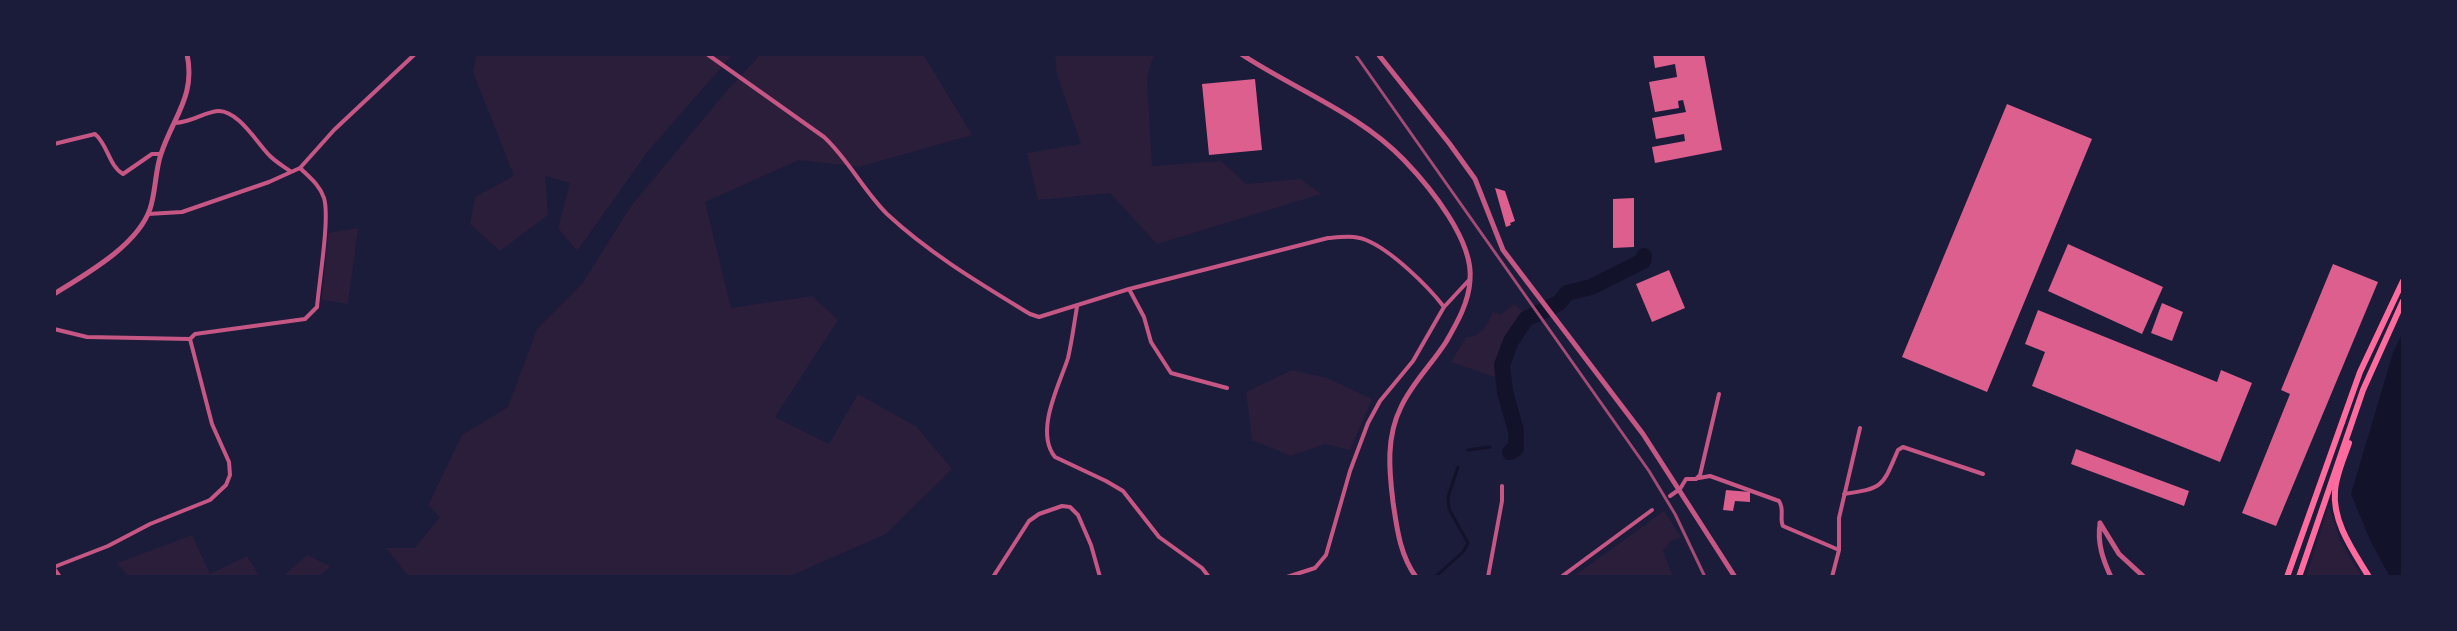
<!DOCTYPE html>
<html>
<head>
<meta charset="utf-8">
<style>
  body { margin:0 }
  #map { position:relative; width:2457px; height:631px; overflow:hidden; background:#1b1b3a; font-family:Raleway,sans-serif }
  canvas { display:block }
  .frame { position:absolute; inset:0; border:56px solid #1b1b3a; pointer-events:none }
</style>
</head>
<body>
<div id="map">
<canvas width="2457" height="631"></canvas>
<div class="frame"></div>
</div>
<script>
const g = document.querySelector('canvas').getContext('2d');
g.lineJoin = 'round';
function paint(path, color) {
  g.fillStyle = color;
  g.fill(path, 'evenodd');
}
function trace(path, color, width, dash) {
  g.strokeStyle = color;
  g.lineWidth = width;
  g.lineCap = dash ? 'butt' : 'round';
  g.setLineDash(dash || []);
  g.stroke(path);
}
paint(new Path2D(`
  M477 54H733L649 150 577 251 558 228 570 183 545 176 548 215 500 251 470 224 475 197 514 176 473 72Z
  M761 54H923L972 135 859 167 799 160 705 202 731 308 812 296 838 320 775 417 829 444 858 394 917 427 952 469 886 534 788 577H409L386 548H415L440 517 428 505 462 435 508 407 537 329 582 284 631 206 730 87Z
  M1055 54H1154L1147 78 1152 166 1221 161 1246 184 1301 179 1321 194 1157 244 1110 193 1038 200 1027 153 1081 144 1057 75Z
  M358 228 348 304 322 300 328 233Z
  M1514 304 1525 313 1503 346 1498 378 1451 362 1466 337C1481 337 1488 325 1493 311L1500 315Z
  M1292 370 1327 378 1372 399 1350 450 1325 444 1291 456 1252 440 1246 392Z
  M2329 506 2340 541 2362 577H2306Z
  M1664 511 1681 537 1670 542 1663 551 1673 577H1573Z
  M192 535 210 574 247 556 260 577H129L117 563Z
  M307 555 330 566 319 577H282Z`), '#2a1e3b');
paint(new Path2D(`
  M2403 332V577H2390L2371 542 2351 494 2393 353Z`), '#12122b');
trace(new Path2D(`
  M1468 450 1490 447
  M1435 577 1463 552 1468 543 1449 509 1448 497 1458 467`), '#12122b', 3);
trace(new Path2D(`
  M1510 452 1516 448V431L1505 392 1502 365 1511 341 1526 319 1559 303 1567 293 1591 287 1643 261 1644 256`), '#12122b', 16);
paint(new Path2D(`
  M1653 54H1704L1722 150 1655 163 1652 147 1685 141 1684 134 1656 139 1652 118 1686 112 1683 100 1678 101 1679 108 1655 112 1649 82 1677 77 1675 64 1655 68Z
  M1255 79 1262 150 1209 155 1202 84Z
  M2007 104 2092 139 1987 392 1902 357Z
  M1495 188 1505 191 1515 221 1510 223 1511 225 1506 227Z
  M1634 198V247L1613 248V199Z
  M2068 244 2163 287 2142 334 2048 291Z
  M2333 264 2378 282 2276 526 2242 513 2290 394 2281 390Z
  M1669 270 1685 308 1652 322 1636 284Z
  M2162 303 2183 312 2172 341 2151 333Z
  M2038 310 2217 382 2221 370 2252 383 2220 462 2032 386 2045 352 2025 344Z
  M2076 449 2189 491 2184 506 2071 464Z
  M1726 490 1750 492V502L1735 501 1733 511 1723 510Z`), '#dd5f8e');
trace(new Path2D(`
  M707 54 824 137C848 159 863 190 887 214 930 254 981 284 1030 314L1039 317 1129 289 1328 238C1340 237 1354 235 1366 240 1391 250 1428 286 1444 307
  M175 123C193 122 204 112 218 111 238 110 257 143 270 156 276 162 283 166 290 171
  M54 144 95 134C108 145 109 166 123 174L152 154H161
  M148 214 182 212 269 182 300 168 334 130 415 54
  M1129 289 1144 317 1151 342 1171 373 1227 388
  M1077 307C1074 324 1072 341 1068 358 1060 384 1034 431 1055 457L1106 481 1123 491 1159 537 1202 568 1209 577
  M54 329 87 337 190 339
  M1699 478 1710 476 1779 501C1785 510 1779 518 1783 526L1839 550
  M1844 494C1884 488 1882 487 1898 450L1903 447 1983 474
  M1670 496 1680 489 1686 479H1696L1700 475 1719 394
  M54 567 108 546 150 524 210 500 226 485 230 475 229 462 212 424 190 339 195 334 305 319 317 307C319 282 330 218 324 198 320 185 309 177 300 168
  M54 568 60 577
  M993 577 1029 521 1039 514 1062 506 1070 507 1078 515 1091 545 1100 577
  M1287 577 1315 568 1326 555 1350 471 1368 423 1380 401 1413 361 1444 307 1470 279
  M1488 577 1502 501V486
  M1561 577 1652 510
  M1832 577 1839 550V518L1860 428`), '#c65784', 4);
trace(new Path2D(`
  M1241 54C1294 89 1359 113 1404 160 1430 187 1474 241 1470 280 1469 302 1457 323 1446 342 1432 364 1412 383 1401 407 1386 437 1389 470 1393 502 1397 529 1400 555 1416 577
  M1378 54 1449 143 1475 179 1503 250 1643 434 1735 577
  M54 294C86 274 137 246 150 209 156 191 155 171 161 154 173 117 196 96 187 54
  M2100 523 2119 554 2144 577
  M2100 524C2097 543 2103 560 2111 577`), '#c65784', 5);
trace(new Path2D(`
  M2349 443C2344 458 2336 475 2335 491 2332 522 2354 552 2369 577
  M2287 577 2360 372 2403 281
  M2299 577 2363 390 2403 301`), '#ff6b9d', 6);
trace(new Path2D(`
  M1355 54 1649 471 1675 514 1705 577`), '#a44b75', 3);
</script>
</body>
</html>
